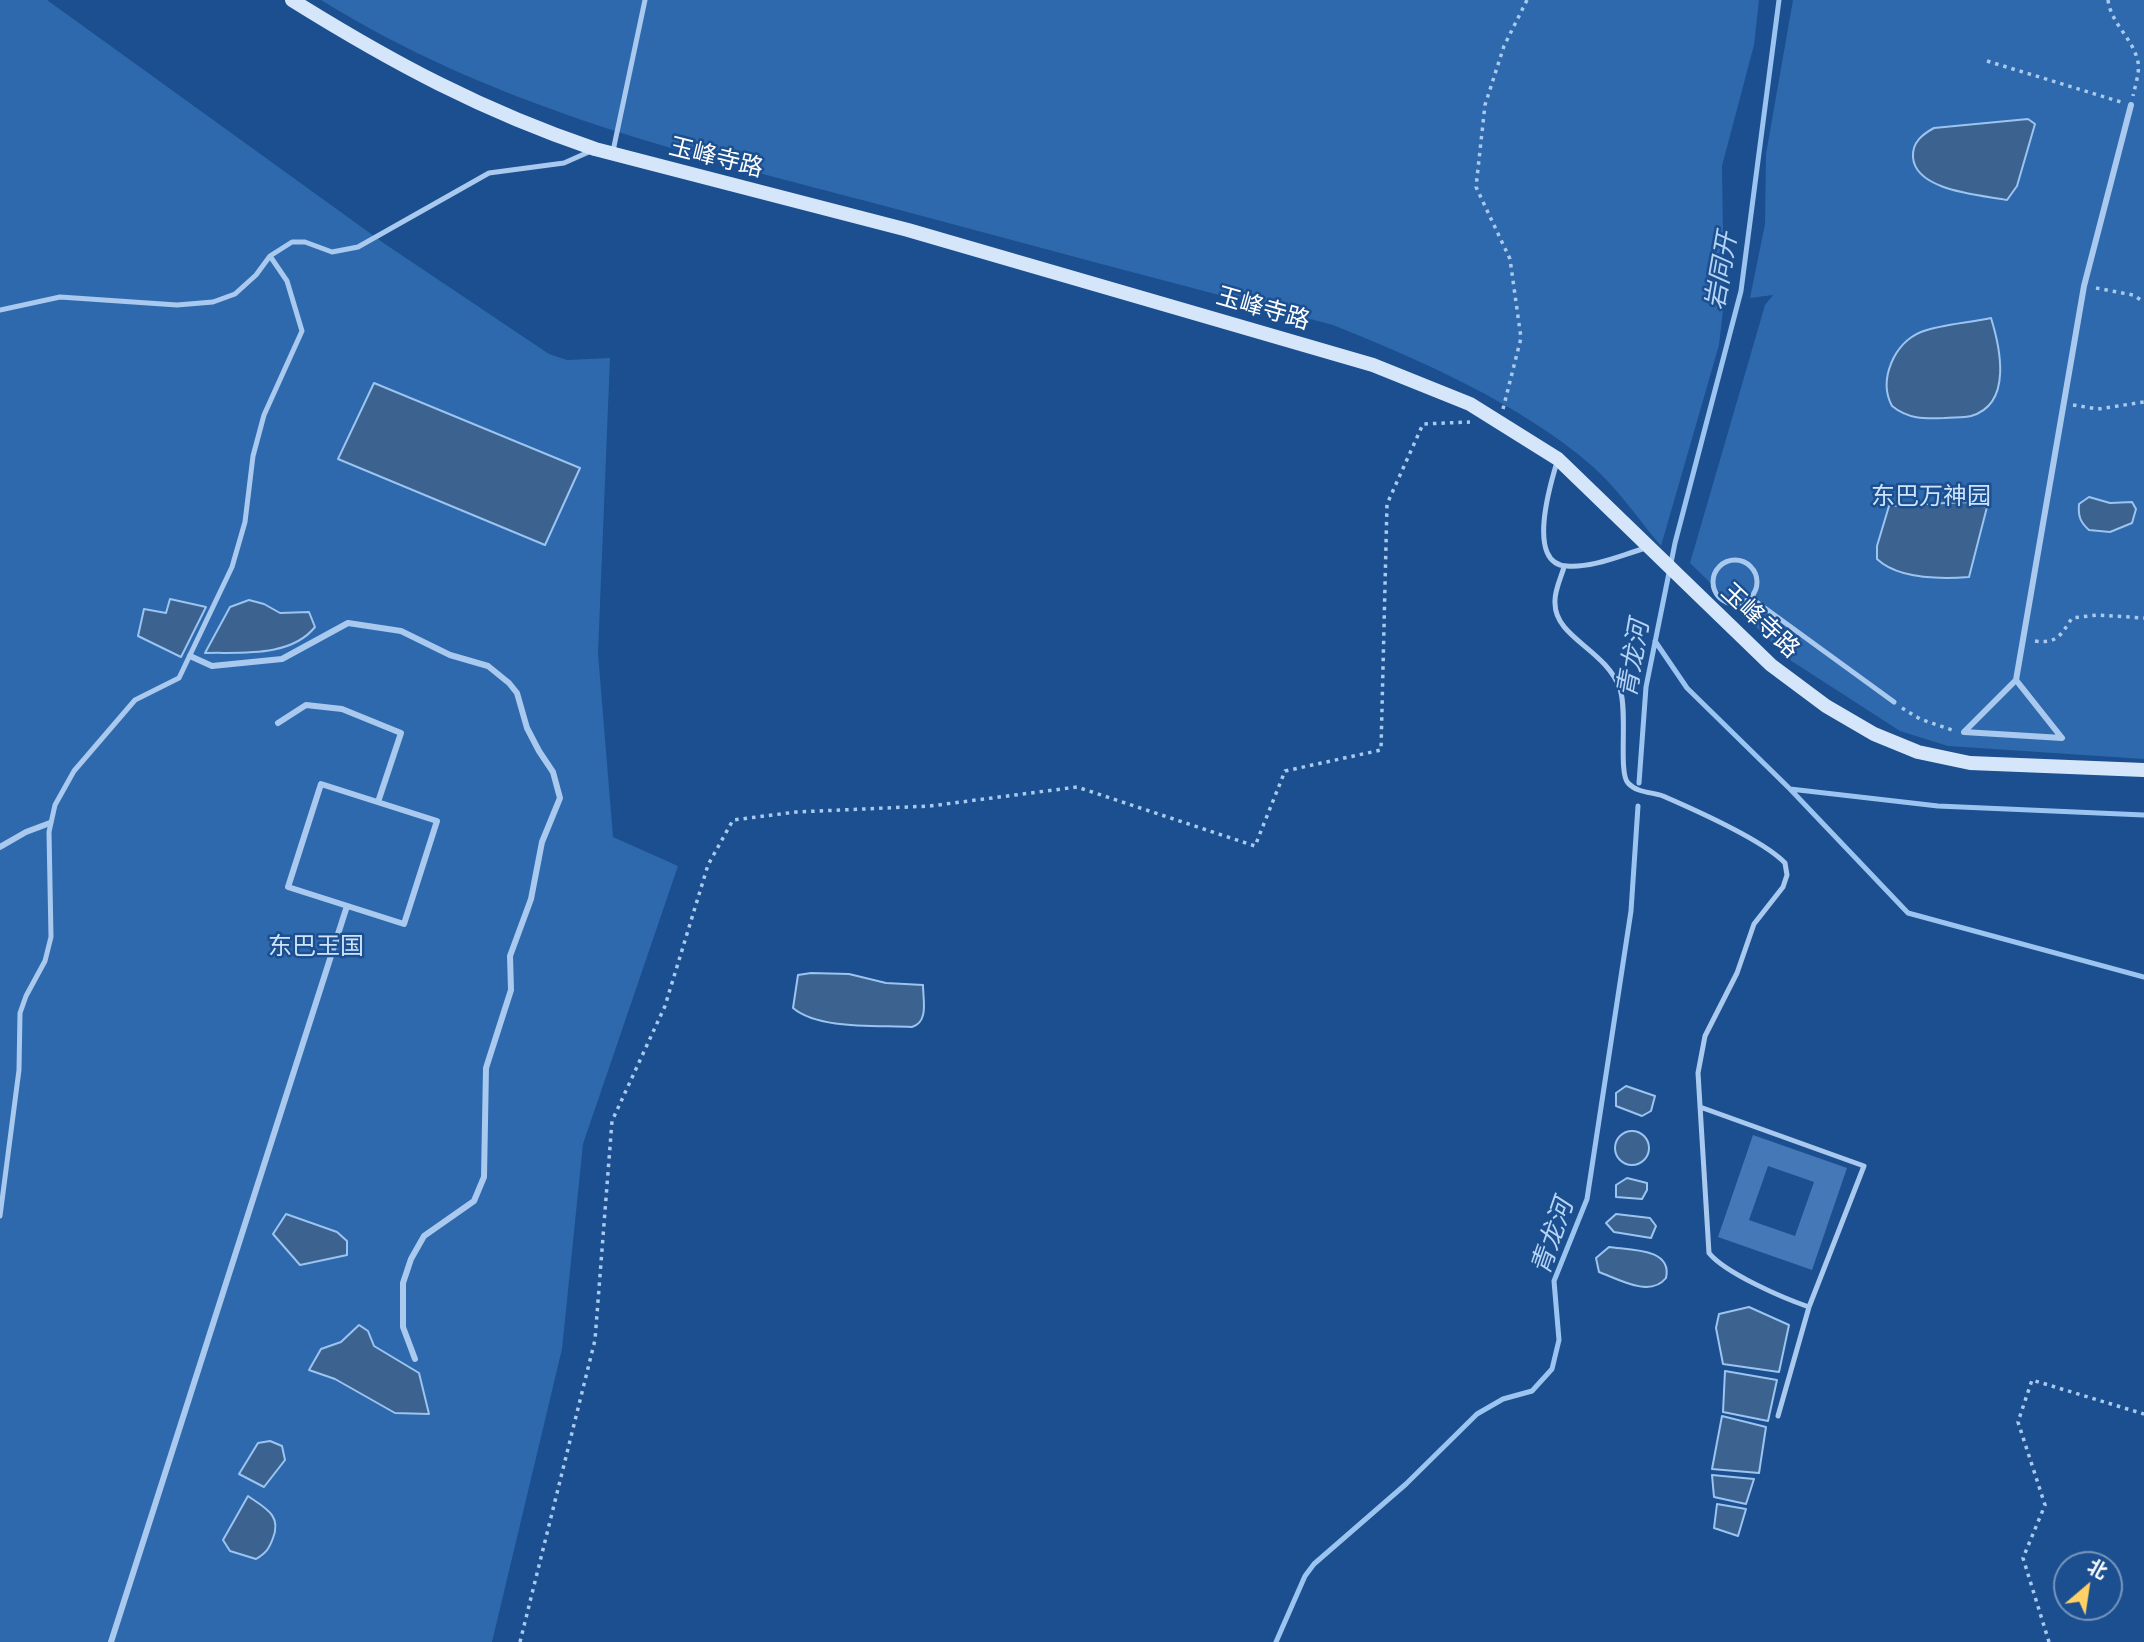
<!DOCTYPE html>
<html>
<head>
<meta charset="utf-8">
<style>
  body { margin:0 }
  #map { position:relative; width:2144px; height:1642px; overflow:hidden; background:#1b4f8f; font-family:Montserrat,"Noto Sans SC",sans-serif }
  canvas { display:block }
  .north { position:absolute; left:2053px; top:1551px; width:70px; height:70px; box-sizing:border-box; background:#1b4f8f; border:2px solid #7695bc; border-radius:50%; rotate:29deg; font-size:19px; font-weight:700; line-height:28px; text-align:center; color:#fff }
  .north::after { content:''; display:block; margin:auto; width:24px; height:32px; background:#ffd166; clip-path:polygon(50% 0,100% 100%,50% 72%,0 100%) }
</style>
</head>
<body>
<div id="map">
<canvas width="2144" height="1642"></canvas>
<div class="north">北</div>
</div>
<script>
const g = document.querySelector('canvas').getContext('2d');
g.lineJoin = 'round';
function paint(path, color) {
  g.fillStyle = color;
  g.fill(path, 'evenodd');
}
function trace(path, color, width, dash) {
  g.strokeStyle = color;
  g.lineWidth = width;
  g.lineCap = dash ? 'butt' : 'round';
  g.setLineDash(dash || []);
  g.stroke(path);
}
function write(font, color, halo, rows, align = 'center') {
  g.font = font + ' Montserrat,"Noto Sans SC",sans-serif';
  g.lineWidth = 5;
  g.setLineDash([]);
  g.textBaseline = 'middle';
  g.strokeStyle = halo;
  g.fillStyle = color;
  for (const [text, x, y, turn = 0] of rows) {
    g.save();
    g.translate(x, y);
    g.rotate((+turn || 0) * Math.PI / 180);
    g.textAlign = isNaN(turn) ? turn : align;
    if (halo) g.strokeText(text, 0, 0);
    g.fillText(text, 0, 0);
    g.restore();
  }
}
paint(new Path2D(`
  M0 0H47L385 244 549 354 567 360 610 358 598 653 613 837 678 866 583 1144 562 1349 492 1642H0Z
  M321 0H1759L1754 45 1722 166 1724 301 1719 345 1661 546C1638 519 1617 487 1591 465 1519 403 1420 360 1333 325 1177 284 1022 243 866 201 678 152 488 104 321 0Z
  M1793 0H2144V759L1948 746 1900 731 1790 660 1690 563 1765 305 1773 295 1750 298 1765 224 1766 154Z`), '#2e69ad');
const water = new Path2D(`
  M2028 119 2035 124 2017 186 2007 200C1981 195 1915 191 1913 157 1912 142 1923 134 1934 128Z
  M1991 318C2000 347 2013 404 1971 416 1963 418 1953 417 1944 418 1924 419 1908 419 1892 406 1878 380 1894 343 1921 332 1942 324 1969 323 1991 318Z
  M374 383 580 468 545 545 338 459Z
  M2089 497 2110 503 2132 502 2136 509 2132 523 2110 532 2089 530C2080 522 2078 516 2079 504Z
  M1965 502 1987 507 1969 577C1942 579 1898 579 1877 559V546L1889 506Z
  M170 599 206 607 181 657 138 636 144 609 166 613Z
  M249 600 264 604 280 613 309 612 315 627C290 658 240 652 205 653L230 607Z
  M811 973 849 974 886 983 923 985C923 1000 929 1022 912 1027 878 1025 819 1030 793 1008L798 975Z
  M1626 1086 1655 1096 1651 1111 1642 1116 1616 1106V1093Z
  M1615 1148a17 17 0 1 1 34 0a17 17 0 1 1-34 0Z
  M1627 1178 1647 1183V1190L1642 1199 1616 1197V1185Z
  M286 1214 337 1232 347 1241V1255L300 1265 273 1234Z
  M1616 1214 1650 1218 1656 1226 1651 1238 1614 1232 1606 1223Z
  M1609 1247C1629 1250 1673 1248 1666 1278 1650 1298 1618 1279 1599 1272L1596 1258Z
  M1749 1307 1789 1325 1779 1372 1723 1364 1716 1328 1719 1314Z
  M359 1325 368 1331 374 1346 419 1373 429 1414 395 1413 335 1379 309 1370 321 1349 341 1342Z
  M1725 1371 1777 1380 1768 1421 1723 1412Z
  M1722 1416 1766 1427 1759 1473 1712 1469Z
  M270 1441 282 1446 285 1460 264 1487 239 1474 258 1443Z
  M1712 1475 1754 1479 1746 1504 1714 1497Z
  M248 1496C265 1508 282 1515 273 1538 269 1549 266 1553 256 1559L230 1551 223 1540Z
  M1717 1504 1746 1509 1738 1536 1714 1528Z`);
paint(water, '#3c6290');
trace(water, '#9cc4f0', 2);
trace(new Path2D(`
  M1655 641 1687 688 1790 789 1938 806 2144 815
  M1639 783 1646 687 1675 543 1741 291 1779 0
  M1790 789 1908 913 2144 977
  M1276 1642 1305 1576 1314 1564 1406 1484 1477 1414 1503 1399 1532 1391 1552 1369 1559 1340 1554 1281 1587 1199 1631 911 1638 806`), '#9cc4f0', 5);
paint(new Path2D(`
  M1753 1135 1847 1168 1812 1270 1718 1237ZM1768 1166 1814 1182 1795 1236 1749 1220Z`), '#4478b7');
trace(new Path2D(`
  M2108 0C2111 24 2133 38 2138 62 2140 72 2135 86 2133 96
  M1987 61 2121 102
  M2096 288 2133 295 2144 302
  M2073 405 2098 409 2144 402
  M1503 409 1521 338 1510 259 1476 187 1485 105 1504 46 1527 0
  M2035 641C2057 644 2061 635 2072 618L2097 615 2144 618
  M1902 708 1920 719 1955 731
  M520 1642 595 1340 612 1121 665 1006 708 865 733 820 796 812 930 806 1077 787 1255 846 1285 771 1381 750 1387 504 1423 424 1470 422
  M2049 1642 2023 1558 2045 1505 2018 1422 2032 1380 2144 1414`), '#a9c9ee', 3.5, [3.5, 5]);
trace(new Path2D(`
  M613 151 645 0
  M0 310 60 297 177 305 213 302 235 294 256 275 270 256 292 242H305L332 252 358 247 489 173 564 163 591 151
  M1557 462C1550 485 1526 565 1567 566 1593 568 1621 555 1646 548
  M1713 582a22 22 0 1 1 44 0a22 22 0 1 1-44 0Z
  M1564 567C1561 578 1554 591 1555 603 1555 638 1606 649 1620 689 1628 712 1618 773 1628 783 1637 793 1652 792 1663 796 1693 809 1764 841 1785 863L1787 875 1783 887 1754 924 1737 973 1705 1036 1698 1073 1709 1253C1725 1273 1783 1298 1809 1307
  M1751 598 1894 702
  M1700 1107 1864 1166 1809 1307 1778 1416
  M0 1216 19 1070 20 1013 26 996 45 961 51 937 49 832 55 805 74 771 135 700 179 678 232 567 245 522 253 456 264 415 302 331 287 281 270 256`), '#a9c9ee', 5);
trace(new Path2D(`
  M190 656 212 666 282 659 348 623 401 631 450 655 488 666 509 683 517 693 527 728 539 751 553 772 560 798 542 842 531 899 510 956 511 990 486 1068 484 1177 474 1201 424 1236 411 1259 403 1283V1327L415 1359
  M2016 680 2084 286 2131 105
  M2016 680 2062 738 1964 732Z
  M278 723 306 705 342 709 401 733 378 802
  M321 784 437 821 404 924 288 887Z
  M0 847 26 832 50 823
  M111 1642 347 906`), '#a9c9ee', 6);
trace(new Path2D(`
  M292 0C393 63 483 111 595 149L908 230 1373 365 1470 404 1558 459 1771 665 1826 706 1874 734 1918 752 1970 763 2144 770`), '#d6e6fa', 14);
write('24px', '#fff', '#1b4f8f', [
  ["玉峰寺路",716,158,14],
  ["玉峰寺路",1263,309,16],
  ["玉峰寺路",1760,621,43]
]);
write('24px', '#cfe3fa', '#1b4f8f', [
  ["东巴万神园",1931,497],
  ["东巴王国",316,947]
]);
write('italic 26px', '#b5d3f5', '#1b4f8f', [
  ["岩同开",1722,271,-80],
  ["青龙河",1634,659,-80],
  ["青龙河",1553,1237,-71]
]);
</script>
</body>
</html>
